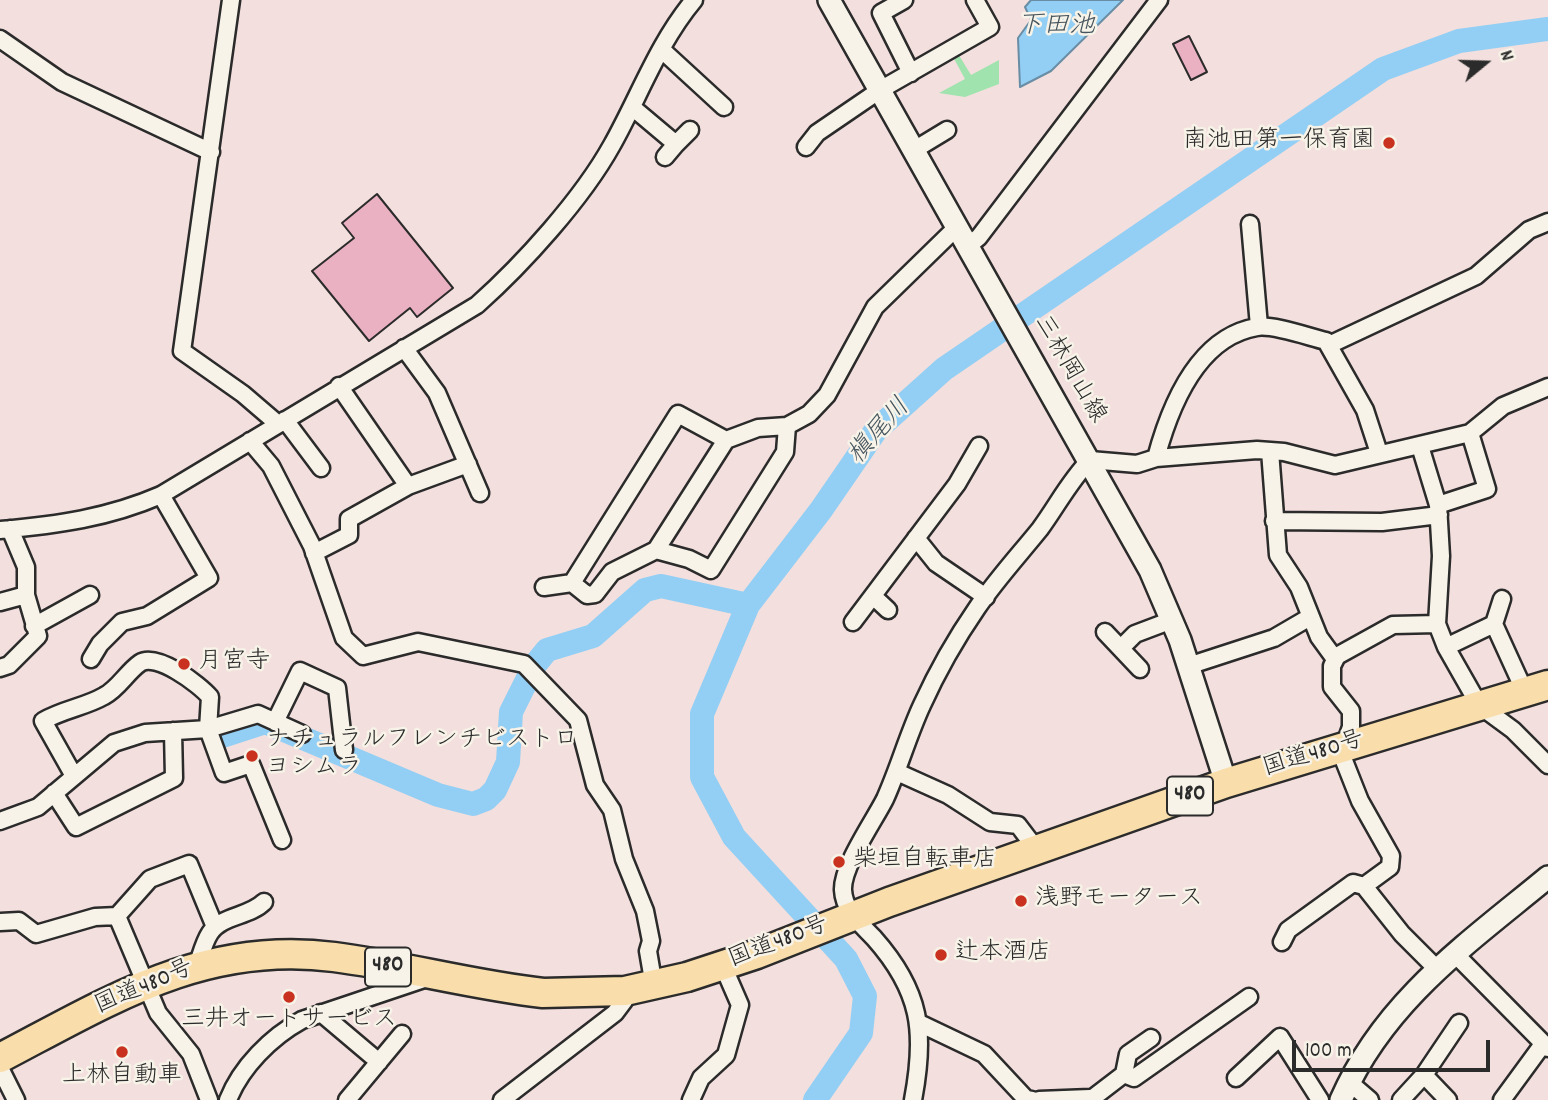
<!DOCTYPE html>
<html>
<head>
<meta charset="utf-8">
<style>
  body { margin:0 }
  #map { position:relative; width:1548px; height:1100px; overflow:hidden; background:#f3dfdd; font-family:Dekko,sans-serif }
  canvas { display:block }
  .north { position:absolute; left:1450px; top:28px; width:70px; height:70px; -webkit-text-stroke:5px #f7f3e8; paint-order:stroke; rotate:71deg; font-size:19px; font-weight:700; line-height:28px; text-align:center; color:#2b2b2b }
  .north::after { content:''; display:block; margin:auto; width:24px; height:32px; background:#2b2b2b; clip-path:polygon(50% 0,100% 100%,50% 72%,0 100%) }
  .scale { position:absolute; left:1292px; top:1040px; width:198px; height:32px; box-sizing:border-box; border:4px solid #2b2b2b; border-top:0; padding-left:9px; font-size:21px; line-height:24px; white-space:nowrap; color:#2b2b2b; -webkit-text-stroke:5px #f7f3e8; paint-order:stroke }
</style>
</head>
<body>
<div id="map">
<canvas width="1548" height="1100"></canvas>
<div class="north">N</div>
<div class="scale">100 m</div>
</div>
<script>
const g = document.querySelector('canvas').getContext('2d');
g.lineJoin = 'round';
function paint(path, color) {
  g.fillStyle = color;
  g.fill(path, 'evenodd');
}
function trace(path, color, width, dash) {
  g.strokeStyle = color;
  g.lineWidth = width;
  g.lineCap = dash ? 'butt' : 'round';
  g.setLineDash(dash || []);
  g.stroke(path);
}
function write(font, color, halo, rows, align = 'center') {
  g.font = font + ' Dekko,"Klee One",sans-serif';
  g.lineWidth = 5;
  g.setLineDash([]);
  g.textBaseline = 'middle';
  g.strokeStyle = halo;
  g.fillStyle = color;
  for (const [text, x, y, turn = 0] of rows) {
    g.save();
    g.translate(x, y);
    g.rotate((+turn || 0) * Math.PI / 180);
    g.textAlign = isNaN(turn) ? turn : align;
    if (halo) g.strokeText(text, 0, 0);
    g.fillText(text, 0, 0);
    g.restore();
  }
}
paint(new Path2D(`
  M957 52 971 75 999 60V84L965 97 939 93 965 79 952 55Z`), '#a0e3ae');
const water = new Path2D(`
  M1031 0H1123L1051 71 1020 87 1018 38 1031 20 1025 7Z`);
paint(water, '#93cff4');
trace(water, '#698da4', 2);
trace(new Path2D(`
  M219 737 265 722 438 795 473 804 486 799 495 790 508 762 511 712 534 666 547 650 593 636 645 590 661 586 748 605
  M815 1100 861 1033 865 996 846 959 734 837 702 777V714L748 605 821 510 876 430 944 369 1383 69 1459 41 1548 29`), '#93cff4', 24);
const building = new Path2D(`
  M1189 36 1207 72 1191 80 1173 44Z
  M377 194 453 288 417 317 410 308 369 341 312 271 354 238 342 223Z`);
paint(building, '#eab1c2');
trace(building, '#2b2b2b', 2);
const street = new Path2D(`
  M231 0 182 351 243 394 278 424
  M904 0 881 13 911 73
  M0 39 62 82 211 152
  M662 50 724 107
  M632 107 676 144 665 157
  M676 144 690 130
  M806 147 817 133 880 90 990 27 975 0
  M914 150 947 130
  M1250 224 1259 326
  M968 246 979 237 1159 0
  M1329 345 1476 276 1529 230 1548 222
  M404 348 437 393 480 493
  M339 386 408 486
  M285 420 321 468
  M250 441 271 466 312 546 344 638 363 656 418 642 524 664 578 720 595 785 612 810 624 859 645 911 651 941 648 951 654 986
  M1420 446 1438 505 1441 556 1437 624 1446 647 1479 705 1513 730 1548 765
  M1270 451 1278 555 1299 587 1319 637 1335 659
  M1156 458C1170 406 1197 337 1257 327 1273 324 1309 337 1326 341L1365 410 1379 453
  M1438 505 1487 489 1470 433
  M1274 521 1382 522 1439 515
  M0 530C57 525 108 518 161 495L477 305C523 264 582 199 612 145 639 97 658 43 694 0
  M916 538 936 563 986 597
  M656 550 726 440 758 428 787 426 809 414 827 395 875 307 957 227
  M314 553 349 535V519L408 486 468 464
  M572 583 678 414 726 440
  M544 587 572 583 587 595 595 594 612 572 656 550 689 559 711 570 785 452 787 426
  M873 596 888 610
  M0 602 26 595
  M853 622 957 484 979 446
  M1494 624 1525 692
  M34 626 90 595
  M1105 632 1140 669
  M1446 647 1494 624 1502 599
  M1121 648 1135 634 1172 620
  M91 659 100 644 122 622 147 616 209 578 161 495
  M1188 666 1274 638 1310 617
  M0 668 9 665 38 636 26 595V567L10 529
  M275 722 300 671 337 688 344 750
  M1344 747 1351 727V711L1332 687V666L1337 656 1393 625 1437 624
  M1339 748 1360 801 1391 856 1390 867 1364 886
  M897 772 948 795 990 822 1018 825 1037 850
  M74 776 43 721C64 709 85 707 104 696 118 689 127 672 140 663 156 652 199 684 210 697L208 729 224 773 251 764 282 840
  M54 793 76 827 174 778 173 731
  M0 821 38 807 114 743 145 733 208 729 258 714 302 734
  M117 916 158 1013 191 1054 209 1100
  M0 922 19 921 36 934 95 917 117 916 150 879 189 864 215 927
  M1282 942 1288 930 1353 883 1364 886 1402 934 1436 968
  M1455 954 1548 1048
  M197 966C201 955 204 942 210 933 222 915 249 917 264 902
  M321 1013 379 1062
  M919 1023 984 1054 1026 1099 1032 1100
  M0 1068 16 1100
  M1124 1074 1128 1054 1151 1038
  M1424 1075 1448 1100
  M1236 1078 1280 1037 1320 1100
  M1349 1082 1370 1100
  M228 1100C241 1067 271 1037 302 1020L430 977
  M347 1100 402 1034
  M502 1100 615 1013 624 1001 625 991
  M691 1100 701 1078 726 1055 740 1005 723 966
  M913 1100C926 1032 921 991 874 938 861 924 844 911 843 890 842 866 874 821 885 799 899 768 908 735 922 705 937 672 957 637 977 608 996 580 1019 555 1040 529 1057 506 1070 480 1090 460L1137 464 1156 458 1257 450 1284 452 1335 465 1470 433 1503 406 1548 387
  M1039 1100 1090 1098
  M1090 1100 1124 1074 1134 1078 1249 997
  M1401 1100 1424 1075 1459 1023
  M1502 1100 1543 1044`);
const secondary = new Path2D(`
  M829 0 1150 570 1180 640 1226 783
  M1341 1100C1384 1001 1467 944 1548 877`);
const highway = new Path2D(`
  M0 1058C109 1001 204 940 334 957 404 966 472 985 543 993L625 991 687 977 757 954 889 902 1226 783 1548 685`);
trace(street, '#2b2b2b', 21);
trace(secondary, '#2b2b2b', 26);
trace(highway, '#2b2b2b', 33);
trace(street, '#f7f3e8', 16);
trace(secondary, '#f7f3e8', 21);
trace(highway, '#f9deab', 28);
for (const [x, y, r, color] of [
  [1389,143,7,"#c8321e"],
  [184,664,7,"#c8321e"],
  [252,756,7,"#c8321e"],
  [839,862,7,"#c8321e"],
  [1021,901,7,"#c8321e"],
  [941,955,7,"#c8321e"],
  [289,997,7,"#c8321e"],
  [122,1052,7,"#c8321e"]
]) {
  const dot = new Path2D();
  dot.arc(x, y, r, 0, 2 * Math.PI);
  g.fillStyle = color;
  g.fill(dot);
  trace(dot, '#f7f3e8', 2.5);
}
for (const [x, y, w] of [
  [1190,796,46],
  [388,967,46]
]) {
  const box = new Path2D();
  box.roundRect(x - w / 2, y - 19.5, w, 39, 5);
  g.fillStyle = '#f7f3e8';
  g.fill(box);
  trace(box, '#2b2b2b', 2);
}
write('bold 23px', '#2b2b2b', null, [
  ["480",1190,796],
  ["480",388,967]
]);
write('24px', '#2b2b2b', '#f7f3e8', [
  ["南池田第一保育園",1375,143,"right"],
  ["月宮寺",198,664],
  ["ナチュラルフレンチビストロ",266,742],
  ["ヨシムラ",266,770],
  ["柴垣自転車店",853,862],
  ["浅野モータース",1035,901],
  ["辻本酒店",955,955],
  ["三井オートサービス",289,1022,"center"],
  ["上林自動車",122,1078,"center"]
], 'left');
write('24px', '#2b2b2b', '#f7f3e8', [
  ["三林岡山線",1068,370,60],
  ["国道480号",1314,756,-17],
  ["国道480号",779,944,-21],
  ["国道480号",145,989,-23]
]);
write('italic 26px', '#45545d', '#f7f3e8', [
  ["下田池",1056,28],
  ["槇尾川",881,433,-48]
]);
</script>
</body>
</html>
